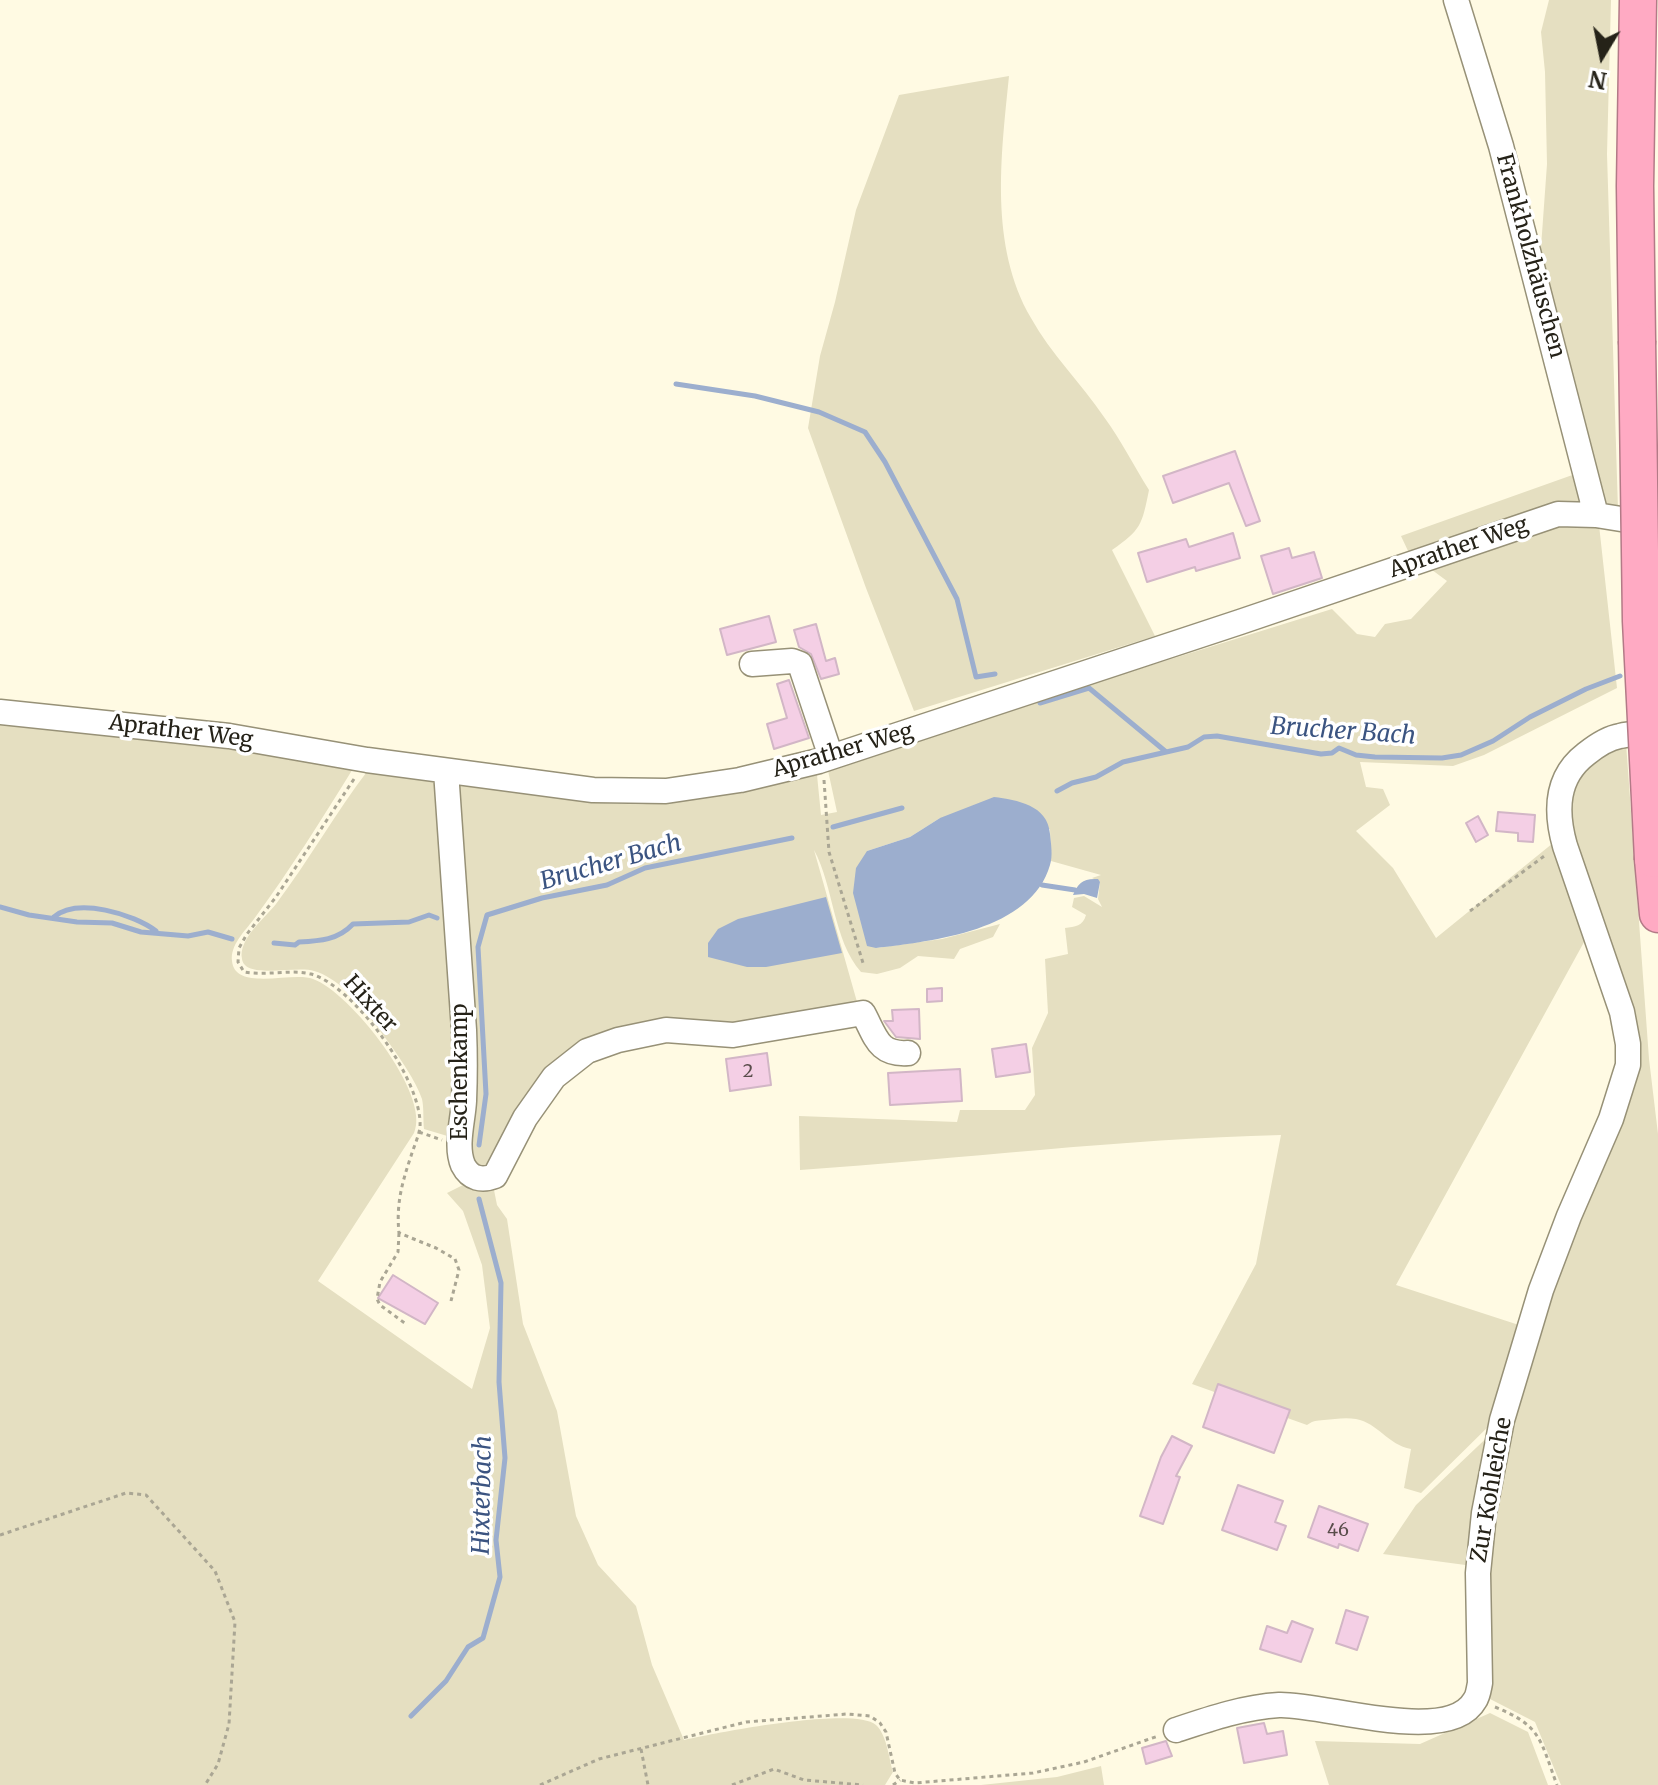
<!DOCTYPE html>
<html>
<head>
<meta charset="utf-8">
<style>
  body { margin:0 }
  #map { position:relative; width:1658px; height:1785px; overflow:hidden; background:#fffae3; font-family:Merriweather,serif }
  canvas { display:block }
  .north { position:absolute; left:1562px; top:16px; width:80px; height:80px; -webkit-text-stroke:6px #fff; paint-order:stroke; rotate:190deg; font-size:22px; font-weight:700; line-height:32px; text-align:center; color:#252218 }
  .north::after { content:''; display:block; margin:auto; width:28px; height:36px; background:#252218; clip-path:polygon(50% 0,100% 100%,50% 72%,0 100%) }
</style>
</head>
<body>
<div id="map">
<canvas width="1658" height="1785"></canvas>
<div class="north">N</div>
</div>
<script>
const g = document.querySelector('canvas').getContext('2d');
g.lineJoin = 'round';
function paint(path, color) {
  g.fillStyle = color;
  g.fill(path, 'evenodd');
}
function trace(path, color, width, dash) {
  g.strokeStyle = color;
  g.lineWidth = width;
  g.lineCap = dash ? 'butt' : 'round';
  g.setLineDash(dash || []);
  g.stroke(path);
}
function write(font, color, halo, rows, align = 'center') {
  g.font = font + ' Merriweather,serif';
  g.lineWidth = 7;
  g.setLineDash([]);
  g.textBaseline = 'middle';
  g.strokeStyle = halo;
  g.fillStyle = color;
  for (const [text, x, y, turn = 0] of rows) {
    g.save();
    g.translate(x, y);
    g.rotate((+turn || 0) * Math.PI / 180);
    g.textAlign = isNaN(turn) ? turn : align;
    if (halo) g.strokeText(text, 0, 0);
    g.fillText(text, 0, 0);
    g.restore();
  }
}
paint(new Path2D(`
  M1549 0H1611L1607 154 1618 510 1599 525 1617 688 1484 755 1453 766 1360 762 1366 787 1383 789 1390 805 1356 831 1393 868 1436 938 1558 839 1589 933 1396 1285 1522 1326 1500 1415 1421 1493 1404 1488 1411 1449C1388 1445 1378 1423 1356 1419 1346 1417 1334 1419 1324 1420 1316 1421 1314 1420 1307 1425L1192 1384 1256 1264 1281 1135C1120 1139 960 1159 800 1170L799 1116 957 1122 960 1110H1025L1035 1095 1032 1048 1048 1013 1045 959 1068 954 1065 928C1075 927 1083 926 1086 915L1072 907 1074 898 1084 896 1102 907 1098 899 1100 882 1092 878 1101 875 1051 861 1050 829 940 818 910 837 867 851 876 948 942 939 1000 924 993 937 960 949 954 959 918 956 900 968 877 974 861 972C833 940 834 887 814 850L859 1009 583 1042 487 1169 473 1167 468 1156 452 780C516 790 581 806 647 804 700 803 765 786 817 775L821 815 837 812 827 766 1332 609 1357 634 1375 637 1385 624 1411 619 1447 581 1409 553 1401 536 1578 473 1539 275 1547 164 1545 72 1541 32Z
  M1009 76C1001 156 989 245 1031 318 1051 354 1081 383 1104 417 1121 440 1134 466 1149 490 1142 525 1141 530 1112 550L1155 636 914 711 866 588 808 428 820 356 835 302 856 210 899 95Z
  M0 724 314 759 354 767C322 819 290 870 254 919 245 931 230 945 232 961 235 992 293 971 313 979 349 991 432 1095 414 1133L318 1281 472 1389 490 1328 482 1265 463 1211 447 1193 469 1182 494 1190 497 1205 507 1219 523 1324 557 1411 576 1516 598 1565 636 1606 652 1665 684 1740C716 1733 853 1706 876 1725 887 1735 889 1759 893 1772L885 1785H0Z
  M1626 743 1649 1059 1658 1134V1785H1561L1535 1722 1490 1699 1485 1626 1491 1519 1513 1411 1568 1241 1638 1046 1571 844 1568 798 1586 765Z
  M369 769 439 779 450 888 454 1138 424 1129C423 1120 424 1108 422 1099 414 1072 366 1010 345 990 337 982 325 974 314 971 297 965 245 980 242 959 238 939 265 918 276 904 309 860 336 812 369 769Z
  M1497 1428 1473 1566 1383 1554 1416 1505Z
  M1490 1713 1528 1732 1548 1785H1329L1315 1741 1420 1744Z
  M1101 1766 1104 1785H981L1057 1777Z`), '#e5dfc1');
paint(new Path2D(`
  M994 797C1017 800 1048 805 1050 834 1051 844 1053 856 1050 865 1031 931 933 941 876 948L867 946 853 893 856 868 867 851 910 837 940 818Z
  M1098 879 1100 882 1097 898 1084 894 1073 895C1078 883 1083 878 1098 879Z
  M826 897 842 953 766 967H747L708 957V943L718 929 738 919Z`), '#9caece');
trace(new Path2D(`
  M676 384 755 396 819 412 865 432 885 462 957 599 976 677 995 674
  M1040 703 1089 688 1165 751
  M1057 791 1072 783 1096 777 1123 762 1188 747 1204 737 1217 736 1321 754 1332 753 1339 748 1356 755 1375 757 1442 758 1461 755 1493 741 1530 717 1586 689 1620 676
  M833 827 902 808
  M1042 885 1075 890
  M0 907 29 915 77 922 112 923 141 932 188 936 208 932 232 939
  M54 917C77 897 134 914 156 931
  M274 943 295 945 299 942C320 941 338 940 353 924L409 922 429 915 437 918
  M479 1145 486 1094 478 947 487 915 542 898 607 885 645 868 792 838
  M411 1716 446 1681 468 1647 483 1638 500 1577 496 1540 505 1458 499 1382 501 1283 479 1199`), '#9caece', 5);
const building = new Path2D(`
  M1235 451 1260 521 1246 526 1229 483 1173 503 1163 476Z
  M1233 533 1240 558 1196 571 1195 567 1147 582 1138 553 1186 539 1189 547Z
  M1289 548 1292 558 1314 552 1322 578 1273 594 1261 556Z
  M769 616 776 642 727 655 720 629Z
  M816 624 826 661 835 658 839 674 821 679 811 654 799 647 794 630Z
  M789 680 809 738 774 749 767 724 787 718 777 684Z
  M1498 812 1535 815 1533 842 1518 841V833L1496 831Z
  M1478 816 1488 835 1476 842 1466 823Z
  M942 988V1001L927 1002V989Z
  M919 1009 920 1039 896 1037 884 1021H893L892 1010Z
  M1026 1044 1030 1072 996 1077 992 1049Z
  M767 1053 771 1085 730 1091 726 1059Z
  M960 1069 962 1101 890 1105 888 1073Z
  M393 1275 438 1303 425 1324 378 1298Z
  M1218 1384 1290 1410 1274 1453 1203 1427Z
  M1172 1436 1192 1446 1176 1476 1180 1477 1163 1524 1140 1516 1161 1457Z
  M1238 1485 1283 1501 1275 1522 1286 1526 1277 1550 1222 1530Z
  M1319 1506 1368 1524 1358 1551 1339 1544 1338 1548 1308 1537Z
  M1346 1610 1368 1617 1357 1650 1336 1643Z
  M1292 1621 1313 1629 1301 1662 1260 1649 1267 1626 1287 1633Z
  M1264 1723 1267 1734 1283 1731 1287 1755 1244 1763 1237 1728Z
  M1166 1741 1172 1756 1146 1764 1142 1748Z`);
paint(building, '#f4cfe5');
trace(building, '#d2b6c6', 2);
const minor = new Path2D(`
  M1456 0 1501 146 1596 515
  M752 664 792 661 800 664 831 757
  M0 712 229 736 367 760 593 790 666 791 740 780 819 761 1240 622 1558 514 1596 515 1658 525
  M446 771 464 1030C465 1054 465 1077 464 1101 463 1121 455 1146 463 1165 470 1179 482 1181 495 1176L525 1118 554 1077 587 1051 618 1040 666 1030 733 1035 863 1013C876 1037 878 1055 908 1053
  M1176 1730C1209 1719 1244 1707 1279 1705 1322 1703 1449 1747 1475 1700 1478 1696 1479 1688 1480 1683L1478 1573 1484 1513 1502 1420 1541 1290 1569 1216 1611 1119 1628 1065V1044L1622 1012 1565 846C1555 811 1556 777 1586 754 1596 746 1608 738 1620 736 1632 733 1645 733 1658 731`);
const highway = new Path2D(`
  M1637 341 1635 186 1638 0
  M1653 859 1658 914`);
trace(minor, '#979177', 27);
trace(highway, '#b37a87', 39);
trace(new Path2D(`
  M354 779 276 897 247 934 239 948 238 962 244 972C267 976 290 969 311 974 354 986 423 1081 420 1127 419 1136 414 1146 411 1156 402 1183 396 1204 399 1233L436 1248 455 1259 459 1270 451 1301
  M824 780 829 852 863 963
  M1470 911 1547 854
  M419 1132 442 1140
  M399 1233 398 1252 380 1282 377 1299 380 1305 406 1324
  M0 1535 126 1493 146 1495 215 1571 235 1622 229 1724 218 1764 205 1785
  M1495 1707C1542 1726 1540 1740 1557 1785
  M641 1749 648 1785
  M540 1785 599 1759 746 1722 847 1714 870 1716 880 1723 886 1732 895 1773 900 1780 915 1783 1033 1773 1084 1762 1158 1736
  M732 1785 774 1769 804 1780 863 1785
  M893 1785 900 1780`), '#aaa694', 3, [4, 4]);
trace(minor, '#fff', 24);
trace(highway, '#ffaac3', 36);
const highwayBridge = new Path2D(`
  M1637 341 1641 621 1653 859`);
trace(highwayBridge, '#b37a87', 39, []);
trace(highwayBridge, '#ffaac3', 36);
write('18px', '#594d4b', null, [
  ["2",748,1072],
  ["46",1338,1531]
]);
write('22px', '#252218', '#fff', [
  ["Frankholzhäuschen",1530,256,75],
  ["Aprather Weg",1459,548,-19],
  ["Aprather Weg",181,732,7],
  ["Aprather Weg",843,751,-16],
  ["Hixter",370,1004,48],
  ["Eschenkamp",461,1072,-90],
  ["Zur Kohleiche",1492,1490,-80]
]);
write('italic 24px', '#3b5481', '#fff', [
  ["Brucher Bach",1343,732,4],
  ["Brucher Bach",611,863,-16],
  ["Hixterbach",483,1495,-89]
]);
</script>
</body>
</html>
